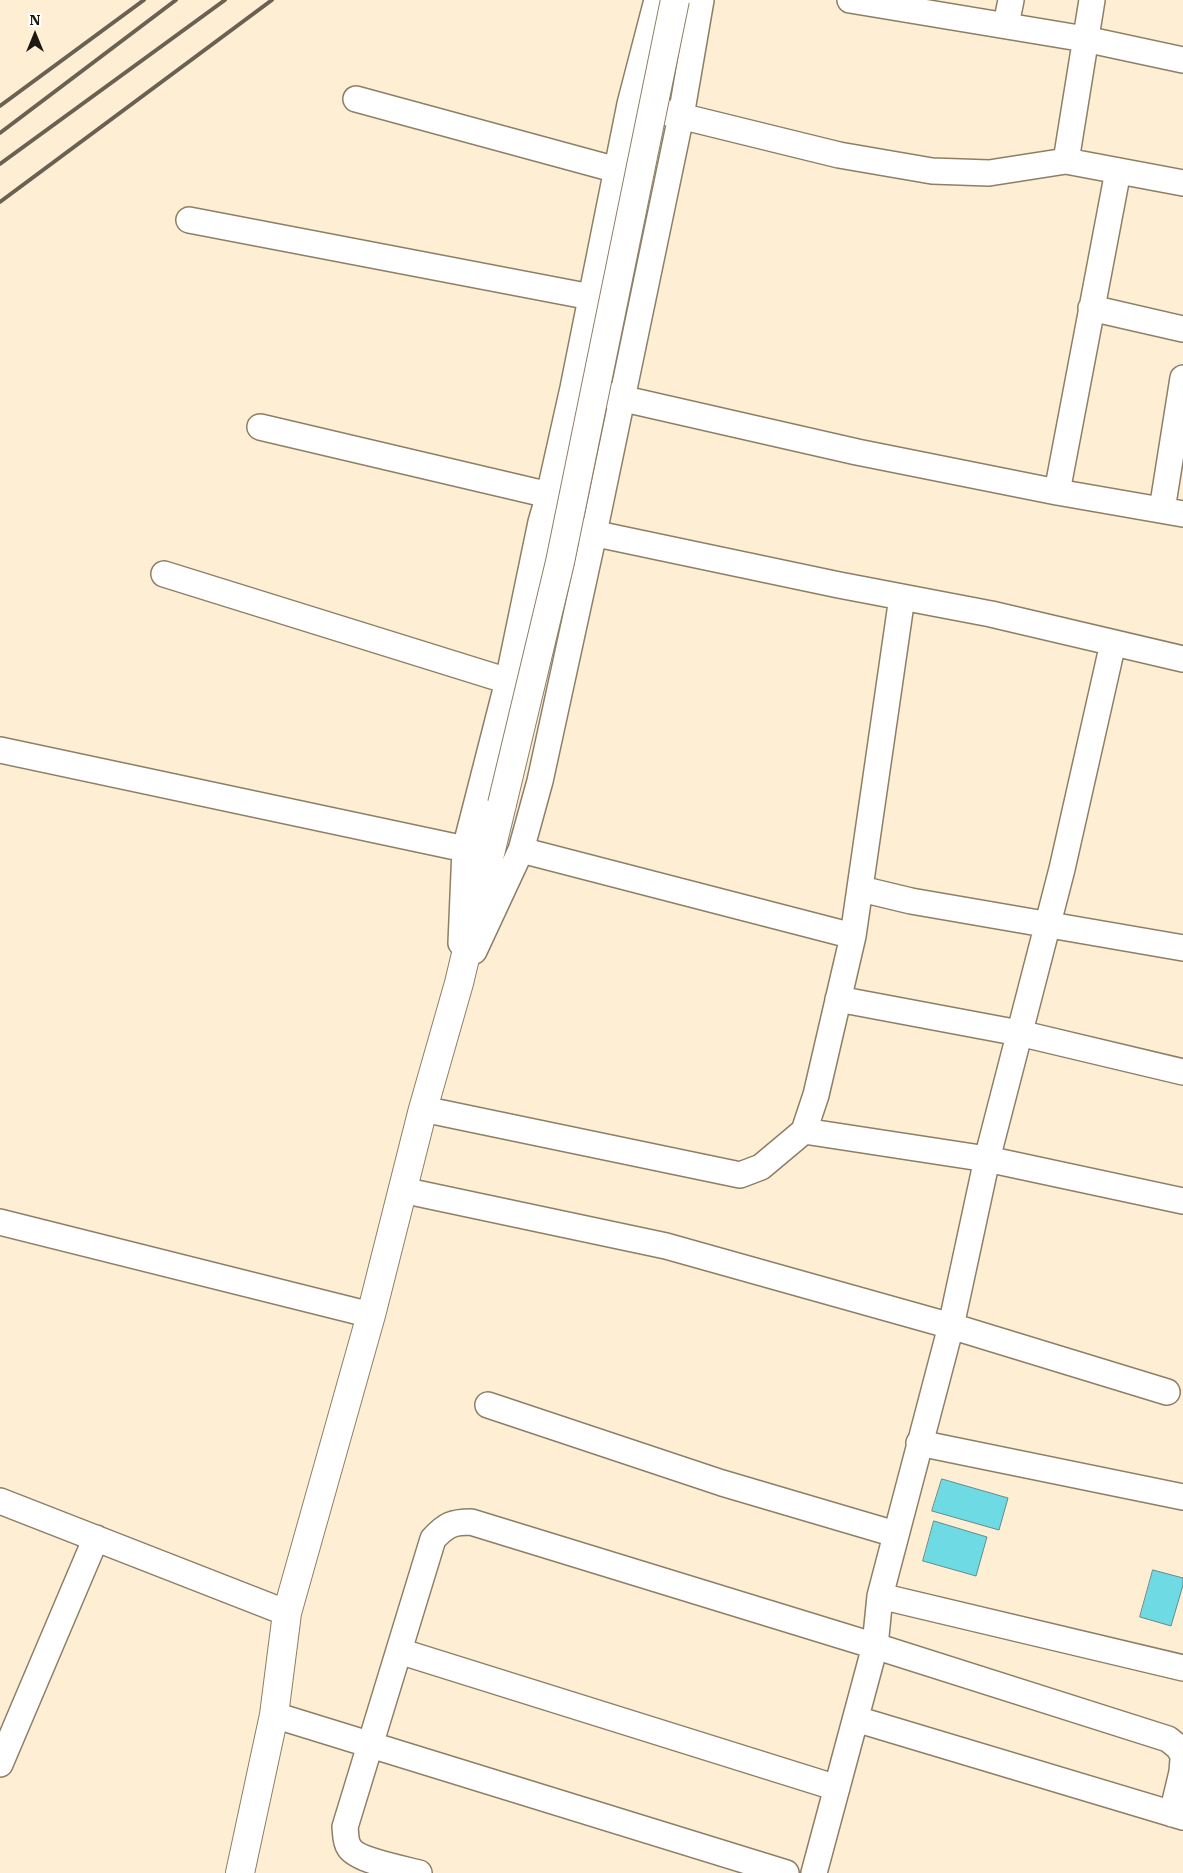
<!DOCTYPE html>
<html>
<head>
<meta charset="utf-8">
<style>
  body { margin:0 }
  #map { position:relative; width:1183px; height:1873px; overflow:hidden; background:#feefd4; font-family:"IBM Plex Serif",serif }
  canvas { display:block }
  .north { position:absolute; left:10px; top:10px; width:50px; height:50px; -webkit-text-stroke:4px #fefefe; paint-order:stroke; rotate:0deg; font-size:14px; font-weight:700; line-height:20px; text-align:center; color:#1e1910 }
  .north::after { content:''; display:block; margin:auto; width:18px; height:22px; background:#1e1910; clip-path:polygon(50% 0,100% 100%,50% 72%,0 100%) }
</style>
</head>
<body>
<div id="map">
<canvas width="1183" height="1873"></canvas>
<div class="north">N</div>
</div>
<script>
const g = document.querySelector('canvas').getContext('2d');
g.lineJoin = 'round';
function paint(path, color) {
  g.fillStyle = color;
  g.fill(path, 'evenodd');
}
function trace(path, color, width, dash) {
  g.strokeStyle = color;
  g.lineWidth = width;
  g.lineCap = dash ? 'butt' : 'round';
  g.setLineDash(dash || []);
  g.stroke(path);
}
const building = new Path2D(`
  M942 1479 1008 1498 999 1530 932 1511Z
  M934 1521 987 1537 976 1576 923 1561Z
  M1153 1570 1183 1578V1585L1171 1626 1140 1617Z`);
paint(building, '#6ddae4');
trace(building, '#67898c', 1);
const street = new Path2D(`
  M850 0 1085 39 1183 60
  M1006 25 1011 0
  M356 99 617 170
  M664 112 839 155 932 171 989 173 1066 161 1183 183
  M1066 161 1092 0
  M189 220 591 297
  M1091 308 1183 329
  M607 395 857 452 1057 492 1183 514
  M260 427 549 495
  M1057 492 1118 171
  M1162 510 1183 378
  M578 530 839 585 991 614 1183 659
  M164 574 508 681
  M0 750 465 849
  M521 850 853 936
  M861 889 911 901 1183 948
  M461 943 465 849 508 681 541 522 549 495 573 388 630 104 657 0
  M474 951 521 850 540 781 594 533 681 116 701 0
  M838 999 1019 1033 1183 1072
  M423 1109 740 1175 761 1167 804 1131 816 1095 853 936 902 597
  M804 1131 987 1159 1183 1201
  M402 1190 666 1246 951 1326 1167 1392
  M0 1222 371 1315
  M488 1405 722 1483 895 1534
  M919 1443 1183 1497
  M0 1501 287 1613
  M880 1596 1183 1668
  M399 1651 837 1788
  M274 1715 786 1873
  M856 1719 1183 1817
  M0 1764 96 1538
  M1172 1814 1182 1772 1183 1759
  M419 1873C403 1869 356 1860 349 1847 345 1841 346 1834 345 1827L433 1539C446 1525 452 1522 471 1522L875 1646 1168 1739 1178 1747 1183 1755
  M814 1873 875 1646 880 1596 951 1326 987 1159 1062 869 1113 643`);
const secondary = new Path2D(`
  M240 1873 274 1715 287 1613 371 1315 423 1109 459 983 502 804`);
trace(street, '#8d7f67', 28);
trace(secondary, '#8d7f67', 30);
trace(street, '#fff', 25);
trace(secondary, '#fff', 28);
trace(new Path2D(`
  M0 106 144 0
  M0 133 176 0
  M0 164 225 0
  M0 202 272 0`), '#6a6152', 4);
const secondaryBridge = new Path2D(`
  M502 804 560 562 675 0`);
trace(secondaryBridge, '#8d7f67', 30, []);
trace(secondaryBridge, '#fff', 28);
</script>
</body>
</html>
